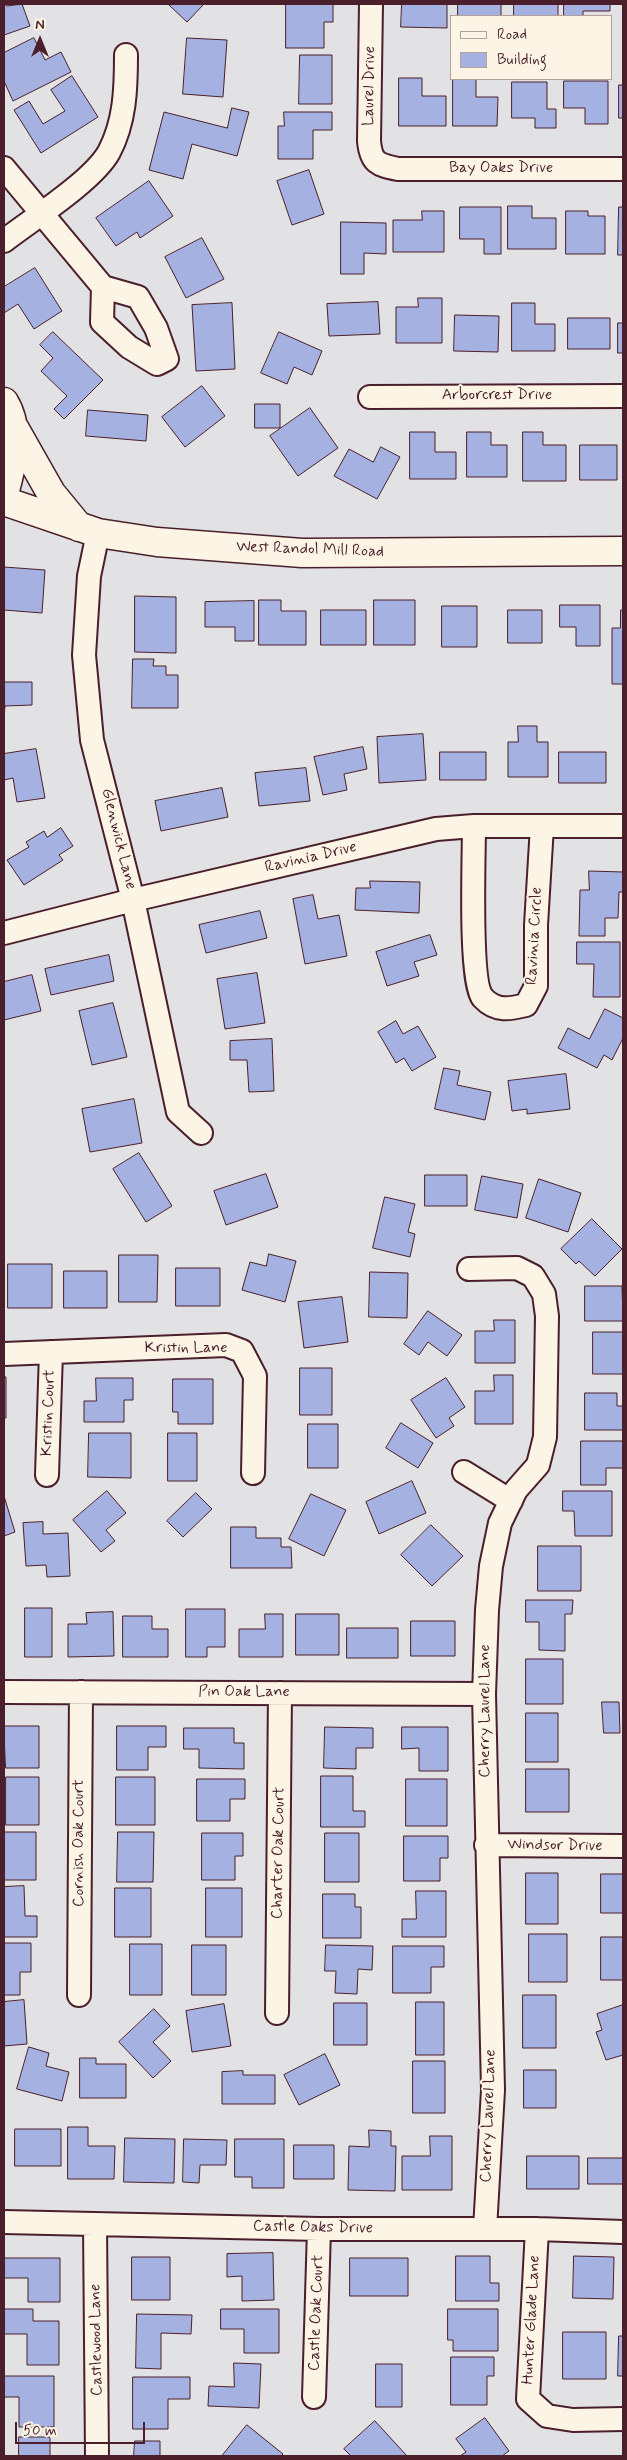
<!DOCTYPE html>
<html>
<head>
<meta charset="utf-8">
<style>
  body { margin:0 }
  #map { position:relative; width:627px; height:2460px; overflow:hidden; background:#e2e1e4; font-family:Mynerve,sans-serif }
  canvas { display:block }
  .frame { position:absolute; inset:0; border:5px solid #4a1f2b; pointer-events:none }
  .legend { position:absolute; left:450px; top:15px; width:162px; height:65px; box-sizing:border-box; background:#fcf5e5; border:1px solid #b59f9b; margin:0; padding:6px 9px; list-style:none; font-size:15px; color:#4a1f2b }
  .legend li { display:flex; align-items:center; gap:10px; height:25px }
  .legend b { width:25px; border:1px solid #b59f9b }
  .north { position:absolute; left:15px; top:15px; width:50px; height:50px; -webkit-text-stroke:4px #fcf5e5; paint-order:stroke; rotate:0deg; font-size:14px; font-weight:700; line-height:20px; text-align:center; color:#4a1f2b }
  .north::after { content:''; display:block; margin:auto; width:18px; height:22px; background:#4a1f2b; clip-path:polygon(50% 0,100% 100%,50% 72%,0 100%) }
  .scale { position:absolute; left:15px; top:2422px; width:130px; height:22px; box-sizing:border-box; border:2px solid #4a1f2b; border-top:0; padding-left:6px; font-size:15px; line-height:18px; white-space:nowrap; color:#4a1f2b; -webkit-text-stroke:4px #fcf5e5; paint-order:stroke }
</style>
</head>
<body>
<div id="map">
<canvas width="627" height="2460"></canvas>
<div class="frame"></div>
<ul class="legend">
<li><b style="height:6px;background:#fcf5e5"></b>Road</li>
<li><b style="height:14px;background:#a5b1e1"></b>Building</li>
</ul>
<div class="north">N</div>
<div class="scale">50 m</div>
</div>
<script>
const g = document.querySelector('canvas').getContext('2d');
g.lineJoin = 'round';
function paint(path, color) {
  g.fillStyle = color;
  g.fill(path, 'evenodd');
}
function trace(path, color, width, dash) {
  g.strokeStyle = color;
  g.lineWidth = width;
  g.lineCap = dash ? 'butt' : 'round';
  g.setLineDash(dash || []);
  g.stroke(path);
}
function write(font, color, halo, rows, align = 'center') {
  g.font = font + ' Mynerve,sans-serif';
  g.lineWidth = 4;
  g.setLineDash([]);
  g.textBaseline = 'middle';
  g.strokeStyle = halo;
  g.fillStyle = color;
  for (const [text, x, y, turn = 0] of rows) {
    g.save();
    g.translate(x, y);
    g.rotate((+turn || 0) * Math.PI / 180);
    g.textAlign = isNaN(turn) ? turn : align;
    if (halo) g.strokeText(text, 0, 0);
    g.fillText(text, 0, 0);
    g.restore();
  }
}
const building = new Path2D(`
  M4 4 7 6 22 4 30 26 4 35Z
  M171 4H204L187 22 169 5Z
  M286 4H333V22H324V48H286Z
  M402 4H447V28L401 27Z
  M458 4H501V16H458Z
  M514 4H558V16H514Z
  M564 4H610V11H583V16H564Z
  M34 38 45 60 61 52 71 72 13 101 4 81V53Z
  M187 38 227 40 223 97 183 94Z
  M300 55H332V104H299Z
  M72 76 98 117 41 153 14 110 29 101 43 124 65 111 51 90Z
  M399 78H422V96H446V126H399Z
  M453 79H476V97H498L497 126H453Z
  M564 81H608V124H585V108H564Z
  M512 82H547V109H556V128H535V118H512Z
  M619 85H623V118H619Z
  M232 108 249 112 237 156 192 144 183 179 149 170 164 112 227 128Z
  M284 112H332V130H313V159H278V126H284Z
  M309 170 324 214 292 225 277 181Z
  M149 181 173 216 140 238 137 232 116 246 96 218Z
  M508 206H532V218H556V249H508Z
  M460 207H501V254H484V239H460Z
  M619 207H623V255H618Z
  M422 211H444V252H393V220H422Z
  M566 211H588V216H605V254H566Z
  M341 222 386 223V254L364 253V274H341Z
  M202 238 224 279 186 298 165 257Z
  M35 268 62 311 34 329 18 304 4 313V287Z
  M418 298H442V343H396V307H418Z
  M378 302 380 334 329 336 327 304Z
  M232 303 235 369 196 371 192 305Z
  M512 303H535V324H555V351H512Z
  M455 315 499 316 498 352 454 351Z
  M568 318H610V349H568Z
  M618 323H623V353H618Z
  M53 332 103 380 64 419 54 409 67 396 41 371 53 358 40 345Z
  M279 332 322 351 312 375 294 367 287 384 261 373Z
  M202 386 225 416 185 447 162 417Z
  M255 404H280V428H255Z
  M310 408 338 448 298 476 270 436Z
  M88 410 148 415 146 441 86 436Z
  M410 432H435V452H456V479H410Z
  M467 432H491V445H507V477H467Z
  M523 432H543V445H566V481H523Z
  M580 445H617V480H580Z
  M381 447 400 457 377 499 334 476 349 449 373 462Z
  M4 567 45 570 42 613 4 610Z
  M135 596 176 597V653L135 652Z
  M259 600H281V611H306V645H259Z
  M374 600H415V645H374Z
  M254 601V641H235V627H205V602Z
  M560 605H600V646H576V627H560Z
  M442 606H477V647H442Z
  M321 610H366V645H321Z
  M508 610H542V643H508Z
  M621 610H623V684H612V628H620Z
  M133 659H154L153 666H166V675H178V708H132Z
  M4 682H32V705L5 706 4 717Z
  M518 726H537V742H548V777H508V742H518Z
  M423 734 426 780 379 783 377 737Z
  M363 747 367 769 344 774 347 790 323 795 314 757Z
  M36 749 45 798 17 802 13 778 4 780V754Z
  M440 752H486V780H440Z
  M559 752H606V783H559Z
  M306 768 310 801 259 806 255 773Z
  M222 788 228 817 161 831 155 801Z
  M61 828 73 846 59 855 63 860 24 885 7 860 29 847 26 842 44 831 47 837Z
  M589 871 623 872V892H619L618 918H605V936H579L580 890H589Z
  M370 881 420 882 419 913 355 910 356 888H370Z
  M313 895 318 919 339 915 347 956 305 964 293 899Z
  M260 911 267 938 206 953 199 925Z
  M430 935 437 955 414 962 419 976 387 986 376 952Z
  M577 942H620V997H593L594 964H577Z
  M109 955 114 981 51 995 45 969Z
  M257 973 265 1023 225 1029 217 979Z
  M32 975 41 1011 4 1020V982Z
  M113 1003 127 1057 92 1065 79 1011Z
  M605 1009 623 1018V1038L612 1060 604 1055 597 1068 558 1048 568 1028 589 1039Z
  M396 1021 403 1034 418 1026 436 1057 412 1071 404 1058 396 1063 378 1032Z
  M272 1039 274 1091 249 1092 247 1060H230V1041Z
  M444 1068 460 1071 457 1085 491 1092 485 1120 435 1109Z
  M566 1074 570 1109 527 1114V1109L512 1111 508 1081Z
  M134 1099 142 1143 90 1152 82 1109Z
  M139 1153 172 1206 146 1222 113 1169Z
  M266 1174 278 1207 226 1225 214 1191Z
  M425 1175H467V1206H425Z
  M482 1176 523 1184 517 1218 475 1210Z
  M539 1179 581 1193 568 1232 526 1218Z
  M385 1197 415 1204 408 1232 415 1234 410 1257 373 1248Z
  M592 1219 622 1249 595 1276 579 1261 576 1264 561 1249Z
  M269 1254 296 1261 285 1302 242 1290 250 1262 266 1266Z
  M119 1255H158L157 1302H119Z
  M8 1264H52V1308H8Z
  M176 1268H220V1306H176Z
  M64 1271H107V1308H64Z
  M370 1272 408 1273 407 1318 369 1317Z
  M585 1286H622L623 1321H585Z
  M342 1297 348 1342 304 1348 298 1302Z
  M428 1311 462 1335 447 1356 428 1342 419 1355 404 1344Z
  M494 1320H515V1363H475V1331H494Z
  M593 1332H623V1374H593Z
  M300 1368H332V1415H300Z
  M494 1375H513V1424H475V1391H494Z
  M4 1377H6V1418H4Z
  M96 1378H133V1400H124V1422H84V1401H96Z
  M446 1378 465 1407 449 1418 454 1426 436 1438 411 1400Z
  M173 1379H213V1424H178V1412H173Z
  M585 1393H617V1406H623V1430H585Z
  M401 1423 433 1443 418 1468 386 1448Z
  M308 1424H338V1468H308Z
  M89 1433H131V1478L88 1477Z
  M168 1433H197V1481H168Z
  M581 1441H623V1468H606V1485H581Z
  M412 1481 426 1513 379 1534 366 1502Z
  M107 1491 126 1513 106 1530 115 1541 101 1552 73 1520Z
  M563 1491H612V1536H575L574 1511H563Z
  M196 1493 212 1509 183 1537 167 1521Z
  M311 1494 346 1510 324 1556 289 1539Z
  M4 1496 15 1532 4 1536Z
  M43 1522V1534L68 1533 70 1576 47 1577 46 1565 26 1566 23 1523Z
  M431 1525 463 1556 432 1586 401 1555Z
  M231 1527H256V1538H281V1547H291L292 1568H231Z
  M538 1546H581V1591H538Z
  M526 1600H573L572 1614H565V1651L539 1650V1622H526Z
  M25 1608H52V1657H25Z
  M186 1609H225V1647H207V1657H186Z
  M113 1612 114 1656 68 1657V1624H87L86 1613Z
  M265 1614H283V1657H239V1629H265Z
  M296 1614H339V1655H296Z
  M123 1616H152V1629H168V1657H123Z
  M411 1621H455V1656H411Z
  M347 1628H398V1658H347Z
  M526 1659H563V1704H526Z
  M602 1702H619L620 1733H604Z
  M526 1713H558V1762H526Z
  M4 1726H39V1768H6Z
  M117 1726H166V1747H148V1770H117Z
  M325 1727 373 1728V1748H356V1769L324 1768Z
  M402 1727H448V1771H419V1748L402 1749Z
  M184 1728H234V1743H244V1769L199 1768V1749H184Z
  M526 1769H569V1812H526Z
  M321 1776H353V1811H365V1827H321Z
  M6 1777H39V1825H6Z
  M116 1777H155V1825H116Z
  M197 1779H245V1799H230V1821H197Z
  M406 1779H447V1826H406Z
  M4 1832H36V1880H4Z
  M118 1832H154L153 1882H117Z
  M202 1833H243V1856H235V1880H202Z
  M325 1833H359V1882H325Z
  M404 1836H448V1858H440V1881H404Z
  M526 1873H558V1924H526Z
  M601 1874H623V1913H601Z
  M24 1886 25 1916H37V1937H4V1887Z
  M115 1888H151V1937H115Z
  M206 1888H242V1937H206Z
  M416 1891H446V1937H402V1919H416Z
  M323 1894H355V1907H361V1938H323Z
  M529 1934H567V1982H529Z
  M601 1937H623V1980H601Z
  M4 1943H31V1972H20V1995H4Z
  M130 1944H162V1995H130Z
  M192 1945H226V1995H192Z
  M326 1945 373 1946 372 1970 358 1969 357 1994 335 1993 336 1971H325Z
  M393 1946H444V1967H431V1993H393Z
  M523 1995H556V2048H523Z
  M24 2000 27 2044 4 2046V2002Z
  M416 2002H444V2055H416Z
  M334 2003H367V2045H334Z
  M224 2004 231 2046 192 2052 186 2011Z
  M623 2005V2055L606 2060 596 2032 602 2030 597 2014Z
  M154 2009 170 2026 153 2042 171 2061 153 2078 119 2042Z
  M29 2047 49 2053 46 2066 69 2072 62 2101 17 2089Z
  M325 2054 340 2085 299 2105 284 2075Z
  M80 2058H96V2064H126V2098H80Z
  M413 2061H445V2113H413Z
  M524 2070H556V2108H524Z
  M243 2071V2075H275V2104H222V2072Z
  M68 2127H88V2146H115L114 2179H68Z
  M15 2129H61V2166H15Z
  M369 2130 391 2131V2146H396L395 2191 348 2190 349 2146 369 2147Z
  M430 2136H452V2190H402V2156H430Z
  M125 2138 175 2139 174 2183 124 2182Z
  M184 2139 227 2140 226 2165H200L199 2183 183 2182Z
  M235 2139H284V2188H252V2177H235Z
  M294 2145H334V2179H294Z
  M527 2156H579V2189H527Z
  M588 2158H623V2184H588Z
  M273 2253 274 2300 242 2301V2276L227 2277V2254Z
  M456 2256H490V2283H499V2301H456Z
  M574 2256 614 2257 613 2299 573 2298Z
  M132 2257H170V2300H132Z
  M4 2258H60V2302H28V2278H4Z
  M350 2258H408V2296H350Z
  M4 2309H33V2321H59V2365H27V2334H4Z
  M221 2309H279V2353H244V2329H221Z
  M448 2309H498V2351H453V2340H448Z
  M137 2314 192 2315 191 2334 161 2333V2369L136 2368Z
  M563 2332H606V2379H563Z
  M619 2336H623V2376H618Z
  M451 2357H494V2376H487V2405H451Z
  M234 2363 261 2364 259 2408 208 2406 209 2386 234 2387Z
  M376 2364H402V2407H376Z
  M4 2376H54V2427H19V2397H4Z
  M133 2377H190V2399H168V2429H133Z
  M485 2418 509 2451 502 2456H460L466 2452 456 2439Z
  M375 2421 407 2456H351L344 2449Z
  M247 2425 283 2454 281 2456H222Z
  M19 2437H50V2456H19Z
  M135 2441H160V2456H134Z`);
paint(building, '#a5b1e1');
trace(building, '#4a1f2b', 1);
const minor = new Path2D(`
  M371 4 369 141C371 163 378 165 398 169H623
  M4 168 103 287 138 297 156 328 167 359 157 364 129 347 102 322 103 287
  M4 241C31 220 93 181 109 152 125 122 126 89 126 55
  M370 397 623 396
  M98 533 89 576 84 655 92 740 133 900 178 1112 201 1133
  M474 826C474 855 469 982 483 998 496 1012 510 1009 526 1005L536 986V925L542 826
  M4 933 133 900 436 829 474 826H623
  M469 1269 517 1268 533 1276 544 1294 547 1316 545 1437 538 1465 516 1490 500 1523 491 1566 487 1610 484 1694 493 2090 485 2229
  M4 1354 226 1345 242 1351 255 1376 253 1473
  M464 1472 511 1501
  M47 1475 51 1352
  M4 1692 484 1694
  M486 1845 623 1846
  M79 1995 81 1692
  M277 2013 280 1693
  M4 2222 319 2229H537L623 2232
  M95 2224 97 2456
  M537 2229 528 2399 547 2416 573 2420 623 2419
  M314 2397 319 2229`);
const major = new Path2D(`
  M4 402C21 429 12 466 4 494
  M13 426 51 493 79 527
  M4 501 98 533 157 542 302 553 623 551`);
trace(minor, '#4a1f2b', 26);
trace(major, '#4a1f2b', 31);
trace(minor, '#fcf5e5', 22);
trace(major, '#fcf5e5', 28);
write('16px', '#4a1f2b', '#fcf5e5', [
  ["Laurel Drive",370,86,-89],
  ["Bay Oaks Drive",501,169],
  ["Arborcrest Drive",497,396],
  ["West Randol Mill Road",310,550,2],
  ["Glenwick Lane",118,839,76],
  ["Ravinia Drive",311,858,-13],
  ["Ravinia Circle",535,936,-87],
  ["Kristin Lane",186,1349],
  ["Kristin Court",49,1413,-88],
  ["Pin Oak Lane",244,1693],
  ["Cherry Laurel Lane",486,1711,-90],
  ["Cornish Oak Court",80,1843,-90],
  ["Windsor Drive",555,1846,1],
  ["Charter Oak Court",279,1853,-89],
  ["Cherry Laurel Lane",489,2116,-88],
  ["Castle Oaks Drive",313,2228,1],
  ["Castle Oak Court",317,2313,-88],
  ["Hunter Glade Lane",532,2320,-87],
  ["Castlewood Lane",97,2340,-91]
]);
</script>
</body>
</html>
